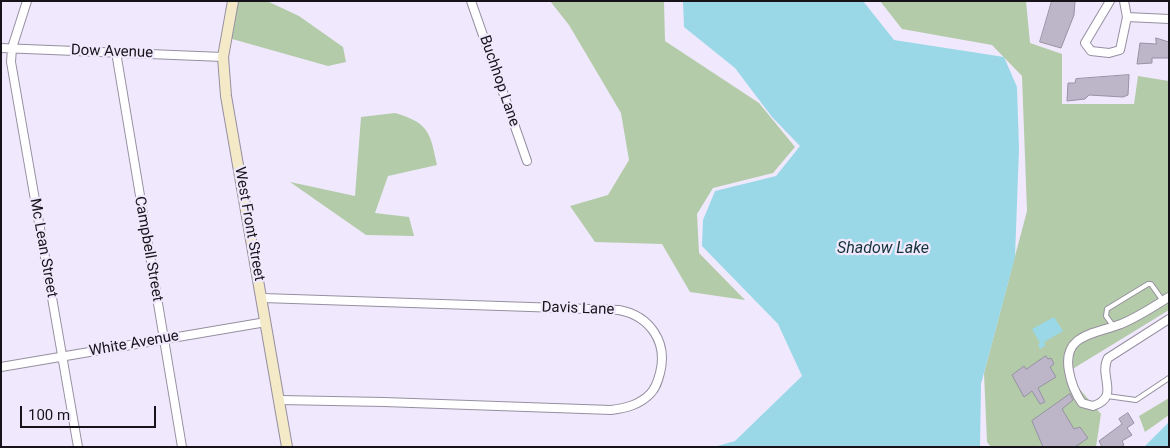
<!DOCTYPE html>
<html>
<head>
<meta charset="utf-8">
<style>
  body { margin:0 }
  #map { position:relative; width:1170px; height:448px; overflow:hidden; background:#f0e9fd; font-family:Roboto,sans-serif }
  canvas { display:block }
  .frame { position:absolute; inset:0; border:2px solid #16141a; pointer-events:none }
  .scale { position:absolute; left:20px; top:406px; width:136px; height:22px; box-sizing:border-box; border:2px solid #16141a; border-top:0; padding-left:6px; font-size:15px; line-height:18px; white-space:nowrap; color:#16141a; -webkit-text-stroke:4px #f0e9fd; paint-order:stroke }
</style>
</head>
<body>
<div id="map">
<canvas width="1170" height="448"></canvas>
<div class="frame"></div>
<div class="scale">100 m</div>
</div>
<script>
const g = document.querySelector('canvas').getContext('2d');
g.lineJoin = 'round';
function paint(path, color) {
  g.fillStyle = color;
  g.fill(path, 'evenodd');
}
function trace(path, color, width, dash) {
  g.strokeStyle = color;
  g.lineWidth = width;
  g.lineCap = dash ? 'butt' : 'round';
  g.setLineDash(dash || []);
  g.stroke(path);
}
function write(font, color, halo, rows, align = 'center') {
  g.font = font + ' Roboto,sans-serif';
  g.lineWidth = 4.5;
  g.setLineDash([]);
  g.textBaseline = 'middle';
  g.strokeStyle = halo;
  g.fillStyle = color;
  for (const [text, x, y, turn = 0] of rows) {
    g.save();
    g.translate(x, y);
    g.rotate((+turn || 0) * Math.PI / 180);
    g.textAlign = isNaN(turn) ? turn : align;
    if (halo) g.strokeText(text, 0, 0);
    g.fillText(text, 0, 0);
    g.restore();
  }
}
paint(new Path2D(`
  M234 1H267L299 16 343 47 346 62 328 66 225 37Z
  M550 1H664L665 41 759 103 795 147 773 173 713 188 697 214 699 253 745 300 690 292 662 244 595 242 570 206 608 195 629 160 621 113 569 25Z
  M880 1H1026L1030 43 1062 54V104H1134L1138 76 1169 81V310L1066 373 1101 414 1096 447H991L987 442 984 373 1027 211 1022 76 992 45 902 29Z
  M395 113C429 123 430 132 437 165L388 176 375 213 409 217 414 236 366 235 290 182 355 196 361 117Z
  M1169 398V415L1145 432 1139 416Z`), '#b3cba8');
paint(new Path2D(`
  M683 1H863L894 40 1004 57 1017 87 1019 149 1015 257 981 384 980 447H714L735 441 802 376 778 324 702 246 703 220 715 191 776 176 800 146 772 117 735 68 684 27Z
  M1054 317 1063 331 1044 342 1045 346 1040 349 1038 344 1040 343 1032 329Z
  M1169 422V447H1144Z`), '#9ad8e8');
const building = new Path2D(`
  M1052 1H1075L1074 15 1061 48 1040 42Z
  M1156 38 1169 42V58H1152V63L1137 64 1140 43 1156 44Z
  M1129 75 1128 95 1123 97 1089 95 1085 99 1067 101 1068 83H1075L1076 79Z
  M1046 356 1048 359 1051 358 1054 364 1050 367 1056 377 1038 388 1045 402 1040 404 1032 391 1024 397 1012 375 1024 366 1026 369Z
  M1070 394 1073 400 1062 409 1074 429 1080 427 1088 438 1075 447H1043L1032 421Z
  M1128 413 1134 423 1127 428 1132 435 1122 441 1124 445 1120 447H1102L1099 441 1122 424 1119 419Z`);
paint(building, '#bdb6c8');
trace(building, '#9791a3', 1);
const lane = new Path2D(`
  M1114 327 1106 316 1107 309 1148 284H1151L1163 301
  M1107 396 1136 400 1169 378`);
const street = new Path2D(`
  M27 1 12 48 11 62 78 447
  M471 1 527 161
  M1110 1 1085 43 1091 51 1109 53 1120 50 1127 17 1124 1
  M1127 17 1169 19
  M1 48 223 57
  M116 52 182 447
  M1169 297C1153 307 1138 317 1121 324 1095 334 1062 334 1069 371 1071 383 1075 393 1082 403L1093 406C1121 397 1098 376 1108 358L1169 319
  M263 298 619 310C650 316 668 342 660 373 658 381 656 388 650 394 639 405 626 408 611 410L384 402 280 400
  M1 367 266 322`);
const secondary = new Path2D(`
  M233 1 223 57 226 96 287 447`);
trace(lane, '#968fa1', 6);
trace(street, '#968fa1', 10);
trace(secondary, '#968fa1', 12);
trace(lane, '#fff', 4);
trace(street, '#fff', 8);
trace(secondary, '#f4eac8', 10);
write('15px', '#16141a', '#f0e9fd', [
  ["Dow Avenue",112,52,2],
  ["Buchhop Lane",499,81,71],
  ["West Front Street",249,224,80],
  ["Mc Lean Street",43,248,80],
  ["Campbell Street",148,249,80],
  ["Davis Lane",578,309,2],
  ["White Avenue",134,344,-10]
]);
write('italic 16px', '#133239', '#f0e9fd', [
  ["Shadow Lake",883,249]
]);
</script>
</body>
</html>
